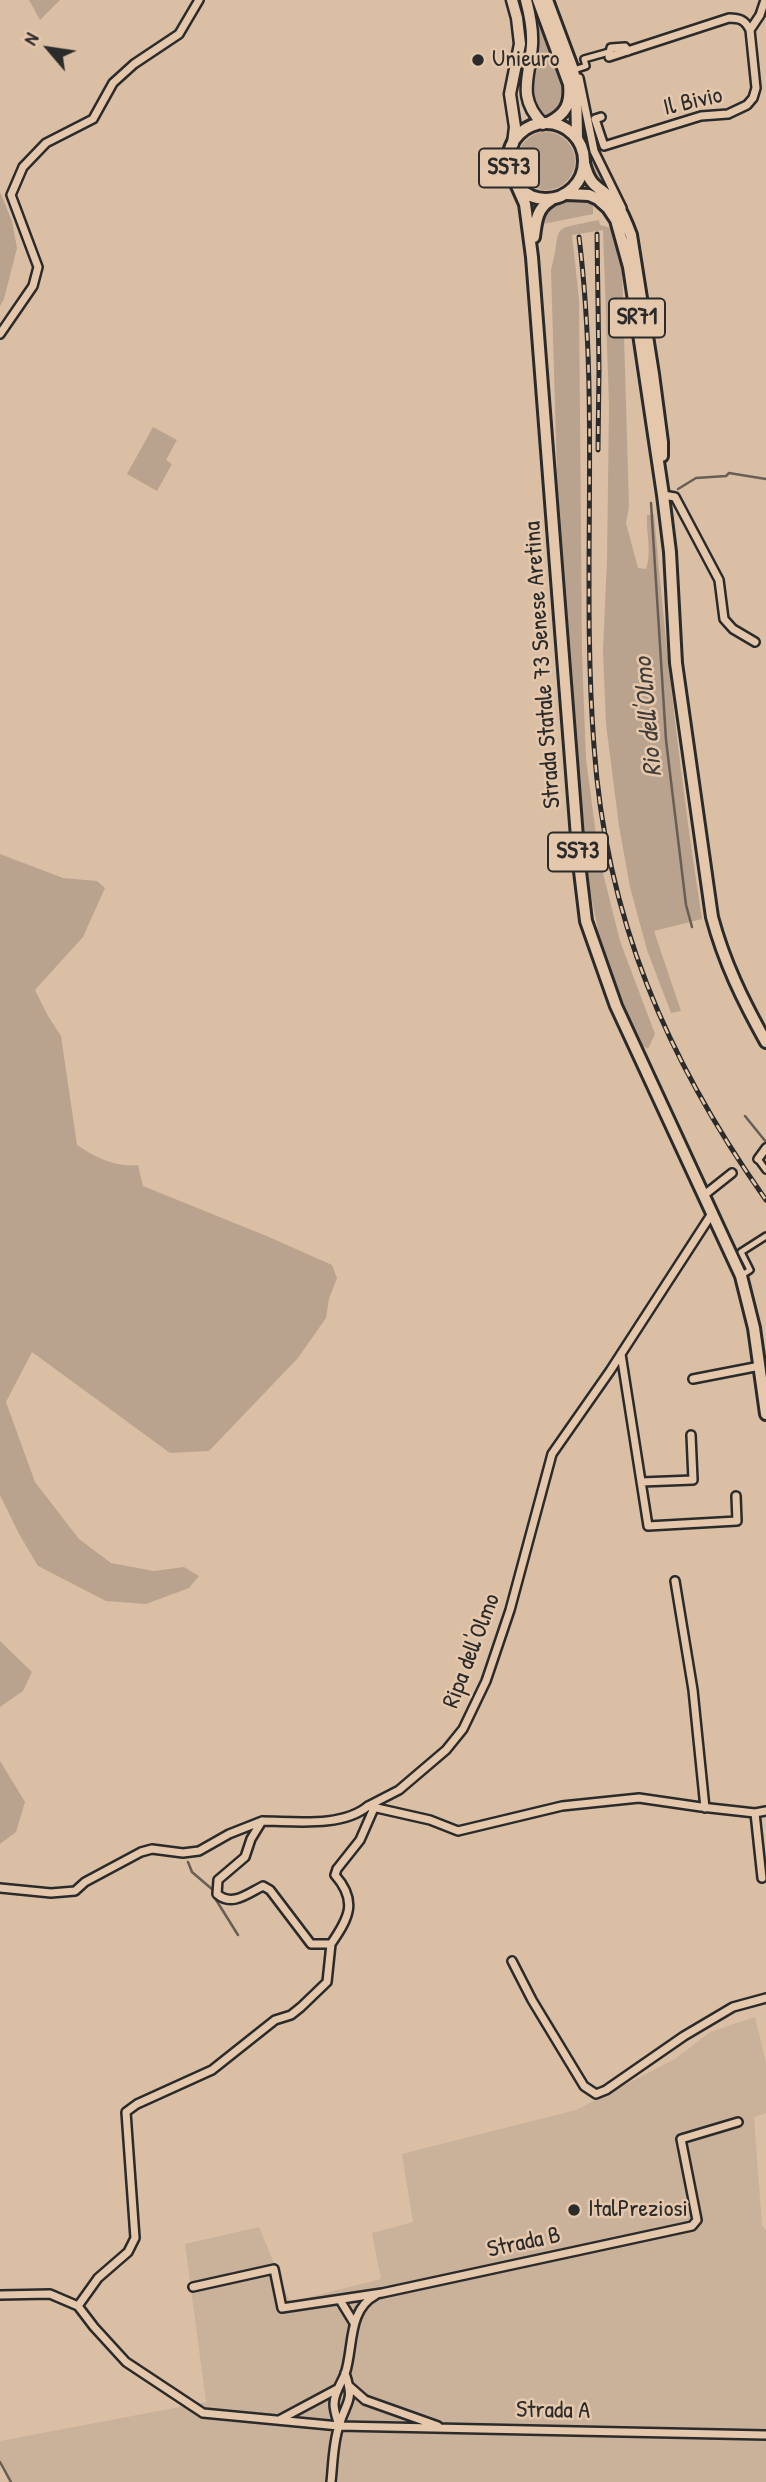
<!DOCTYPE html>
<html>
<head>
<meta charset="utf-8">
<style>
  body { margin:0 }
  #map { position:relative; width:766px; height:2482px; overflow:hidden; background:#dabfa4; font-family:"Patrick Hand",sans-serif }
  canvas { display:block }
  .north { position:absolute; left:14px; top:14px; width:70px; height:70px; -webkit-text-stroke:5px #e5c8ac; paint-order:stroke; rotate:299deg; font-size:19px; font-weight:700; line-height:28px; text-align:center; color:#2b2b2b }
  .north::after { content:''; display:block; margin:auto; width:24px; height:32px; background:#2b2b2b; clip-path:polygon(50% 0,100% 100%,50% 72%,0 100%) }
</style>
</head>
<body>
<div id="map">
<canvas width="766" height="2482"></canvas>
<div class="north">N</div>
</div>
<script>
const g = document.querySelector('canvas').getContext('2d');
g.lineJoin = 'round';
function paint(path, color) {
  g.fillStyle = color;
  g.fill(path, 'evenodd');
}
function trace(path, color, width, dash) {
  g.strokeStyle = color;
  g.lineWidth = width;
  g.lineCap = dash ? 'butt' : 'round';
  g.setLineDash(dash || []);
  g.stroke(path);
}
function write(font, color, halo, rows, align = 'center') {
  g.font = font + ' "Patrick Hand",sans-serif';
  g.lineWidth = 5;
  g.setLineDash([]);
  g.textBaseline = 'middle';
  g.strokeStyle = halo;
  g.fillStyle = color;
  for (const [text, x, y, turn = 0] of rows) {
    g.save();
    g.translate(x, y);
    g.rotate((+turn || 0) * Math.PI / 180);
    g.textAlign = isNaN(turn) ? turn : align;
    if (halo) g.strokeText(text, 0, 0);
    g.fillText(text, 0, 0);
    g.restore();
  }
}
paint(new Path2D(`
  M755 2017 766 2063V2113L754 2117 762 2226 766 2230V2482H9L0 2463V2441L206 2402 185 2244 259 2227 290 2302 381 2279 372 2233 413 2222 402 2154 576 2110 675 2059 710 2032Z`), '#cab199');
paint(new Path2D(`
  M29 0H60L40 20Z
  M528 0H532C544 29 569 76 562 107L549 118 540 116 531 97Z
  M582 103C584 137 598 163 613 193L609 194 591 174 588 145 583 137 579 120Z
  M517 161a29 29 0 1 1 58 0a29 29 0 1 1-58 0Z
  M0 192 12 221 17 248 4 299 0 306Z
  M575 198 593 203V214L543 224C547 206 559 202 575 198Z
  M599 220 600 225 611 228 615 234 622 266 629 507 626 523 638 568 646 569C652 553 646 532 647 515L654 514C666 650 681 785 702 919L654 931 681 1011 671 1013 647 950 630 887 619 826 606 724 603 650 607 560 609 405 603 230 572 235 579 299 582 654 586 759 599 857 620 941 655 1034 648 1049 640 1044 622 1002 600 940 588 880 576 758 558 507 551 270C564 223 545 231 599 220Z
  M153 427 177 440 166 460 172 464 157 491 127 474Z
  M0 854 63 878 97 881 105 888 83 937 35 990 48 1016 61 1036 77 1145C95 1157 116 1168 138 1165L143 1186 269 1237 332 1265 337 1278 329 1299 326 1318 298 1358 209 1451 170 1453 32 1352 6 1402 35 1482 79 1539 111 1563 154 1571 184 1567 199 1576 189 1588 146 1604 106 1601 38 1566 19 1534 0 1495Z
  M0 1641 32 1672 23 1691 0 1707Z
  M0 1761 25 1802 16 1832 0 1844Z`), '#baa38e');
trace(new Path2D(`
  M678 489 696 478 726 476 729 473 766 479
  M651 503 666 740 686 905 692 927
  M745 1116 766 1142
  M188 1862 192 1872 213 1890V1895L238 1935
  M0 2462 11 2482`), '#675e55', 2.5);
const pedestrian = new Path2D(`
  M577 69 586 66 584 59 609 52
  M758 1159 766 1170
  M742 1275 750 1270 741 1252 766 1236`);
const minor = new Path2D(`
  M750 30 760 15 765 0
  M579 78 594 151 622 208
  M601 117 595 119 604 146 701 116 728 114 747 105 753 98 756 88 750 30C745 20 740 18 729 18L609 57 611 48 625 47 628 51
  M0 334 33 286 38 267 11 195 23 167 46 143 93 119 113 83 134 64 179 34 199 0
  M663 495 675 497 719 580 724 619 733 629 755 642
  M758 1159 766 1148
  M703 1196 732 1173
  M711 1215 610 1371 552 1454 510 1610 486 1681 463 1729 446 1750 399 1790 368 1806 430 1820 458 1831 562 1806 639 1798 701 1807 755 1813 766 1811
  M621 1354 648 1526 737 1521 736 1496
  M693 1379 760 1366
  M641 1482 693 1480 691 1435
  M675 1581 693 1690 705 1808
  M755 1813 762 1878
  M0 1888 51 1893 75 1891 85 1882 141 1852 152 1849 183 1853 199 1851 229 1834 262 1821
  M331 1944C349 1918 358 1901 335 1875L337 1869 360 1840 374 1808
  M512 1961 532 2000 584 2086 596 2094 606 2090 684 2036 733 2007 766 1998
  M193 2287 274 2269 282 2308 382 2293 692 2226 697 2220 681 2139 738 2122
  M0 2295 50 2294 78 2306 94 2327 126 2362 203 2413 339 2426 766 2435
  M340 2300 354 2323
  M78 2306 98 2278 128 2252 135 2238 126 2112 137 2104 212 2070 275 2020 291 2015 301 2007 327 1982 331 1944H311L270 1890 263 1886C247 1894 232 1907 217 1894L218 1880 245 1857 251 1839 262 1821C293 1821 342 1828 368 1806
  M349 2386 365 2400 438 2426
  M279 2420 337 2389
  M339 2426C337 2419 334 2411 334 2404 334 2393 341 2384 345 2374 354 2348 347 2310 376 2295
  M331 2482C333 2464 333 2443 339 2426 346 2400 355 2403 345 2373`);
const secondary = new Path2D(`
  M512 0 517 18 520 44 510 94 515 127 513 144
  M526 0C530 15 533 29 532 45 530 77 516 97 543 124`);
const primary = new Path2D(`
  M538 0 569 84C571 104 566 114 548 123
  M547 0 572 67 576 84 577 138
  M508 161a38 38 0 1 1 76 0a38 38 0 1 1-76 0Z
  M584 163C591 191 600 185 616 203 623 213 627 224 631 235L653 374 662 442V456
  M517 186 525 204 532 257 579 863 586 921 616 1006 741 1276 754 1328 766 1414
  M567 194 589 195 598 199 608 208 616 220 629 267 663 495 670 552 676 663 712 917C724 962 743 1001 766 1042
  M534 237C536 221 537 208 551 200`);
trace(pedestrian, '#2b2b2b', 10);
trace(minor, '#2b2b2b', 12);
trace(secondary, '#2b2b2b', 15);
trace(primary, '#2b2b2b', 16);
trace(pedestrian, '#e5c8ac', 5);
trace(minor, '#e5c8ac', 7);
trace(secondary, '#e5c8ac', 10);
trace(primary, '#e5c8ac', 10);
const rail = new Path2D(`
  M597 234 599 370 598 450
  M579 237C600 406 581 577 594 746 606 919 667 1060 766 1200`);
trace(rail, '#2b2b2b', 5);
trace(rail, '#e5c8ac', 2.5, [8]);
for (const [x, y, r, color] of [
  [478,60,7,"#2b2b2b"],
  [574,2210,7,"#2b2b2b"]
]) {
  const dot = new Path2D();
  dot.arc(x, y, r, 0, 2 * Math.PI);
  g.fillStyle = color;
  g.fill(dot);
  trace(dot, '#e5c8ac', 2.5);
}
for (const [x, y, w] of [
  [509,168,60],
  [637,318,56],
  [578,852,60]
]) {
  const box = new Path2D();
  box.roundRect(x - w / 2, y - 19.5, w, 39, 5);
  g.fillStyle = '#e5c8ac';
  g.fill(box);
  trace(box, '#2b2b2b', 2);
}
write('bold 23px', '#2b2b2b', null, [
  ["SS73",509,168],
  ["SR71",637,318],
  ["SS73",578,852]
]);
write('24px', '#2b2b2b', '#e5c8ac', [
  ["Unieuro",492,60],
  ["ItalPreziosi",588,2210]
], 'left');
write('24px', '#2b2b2b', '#e5c8ac', [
  ["Il Bivio",693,102,-13],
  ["Strada Statale 73 Senese Aretina",543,665,-94],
  ["Ripa dell'Olmo",472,1651,-69],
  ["Strada B",524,2243,-12],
  ["Strada A",553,2411,1]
]);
write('italic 26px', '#3f3c39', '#e5c8ac', [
  ["Rio dell'Olmo",649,717,-95]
]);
</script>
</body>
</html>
